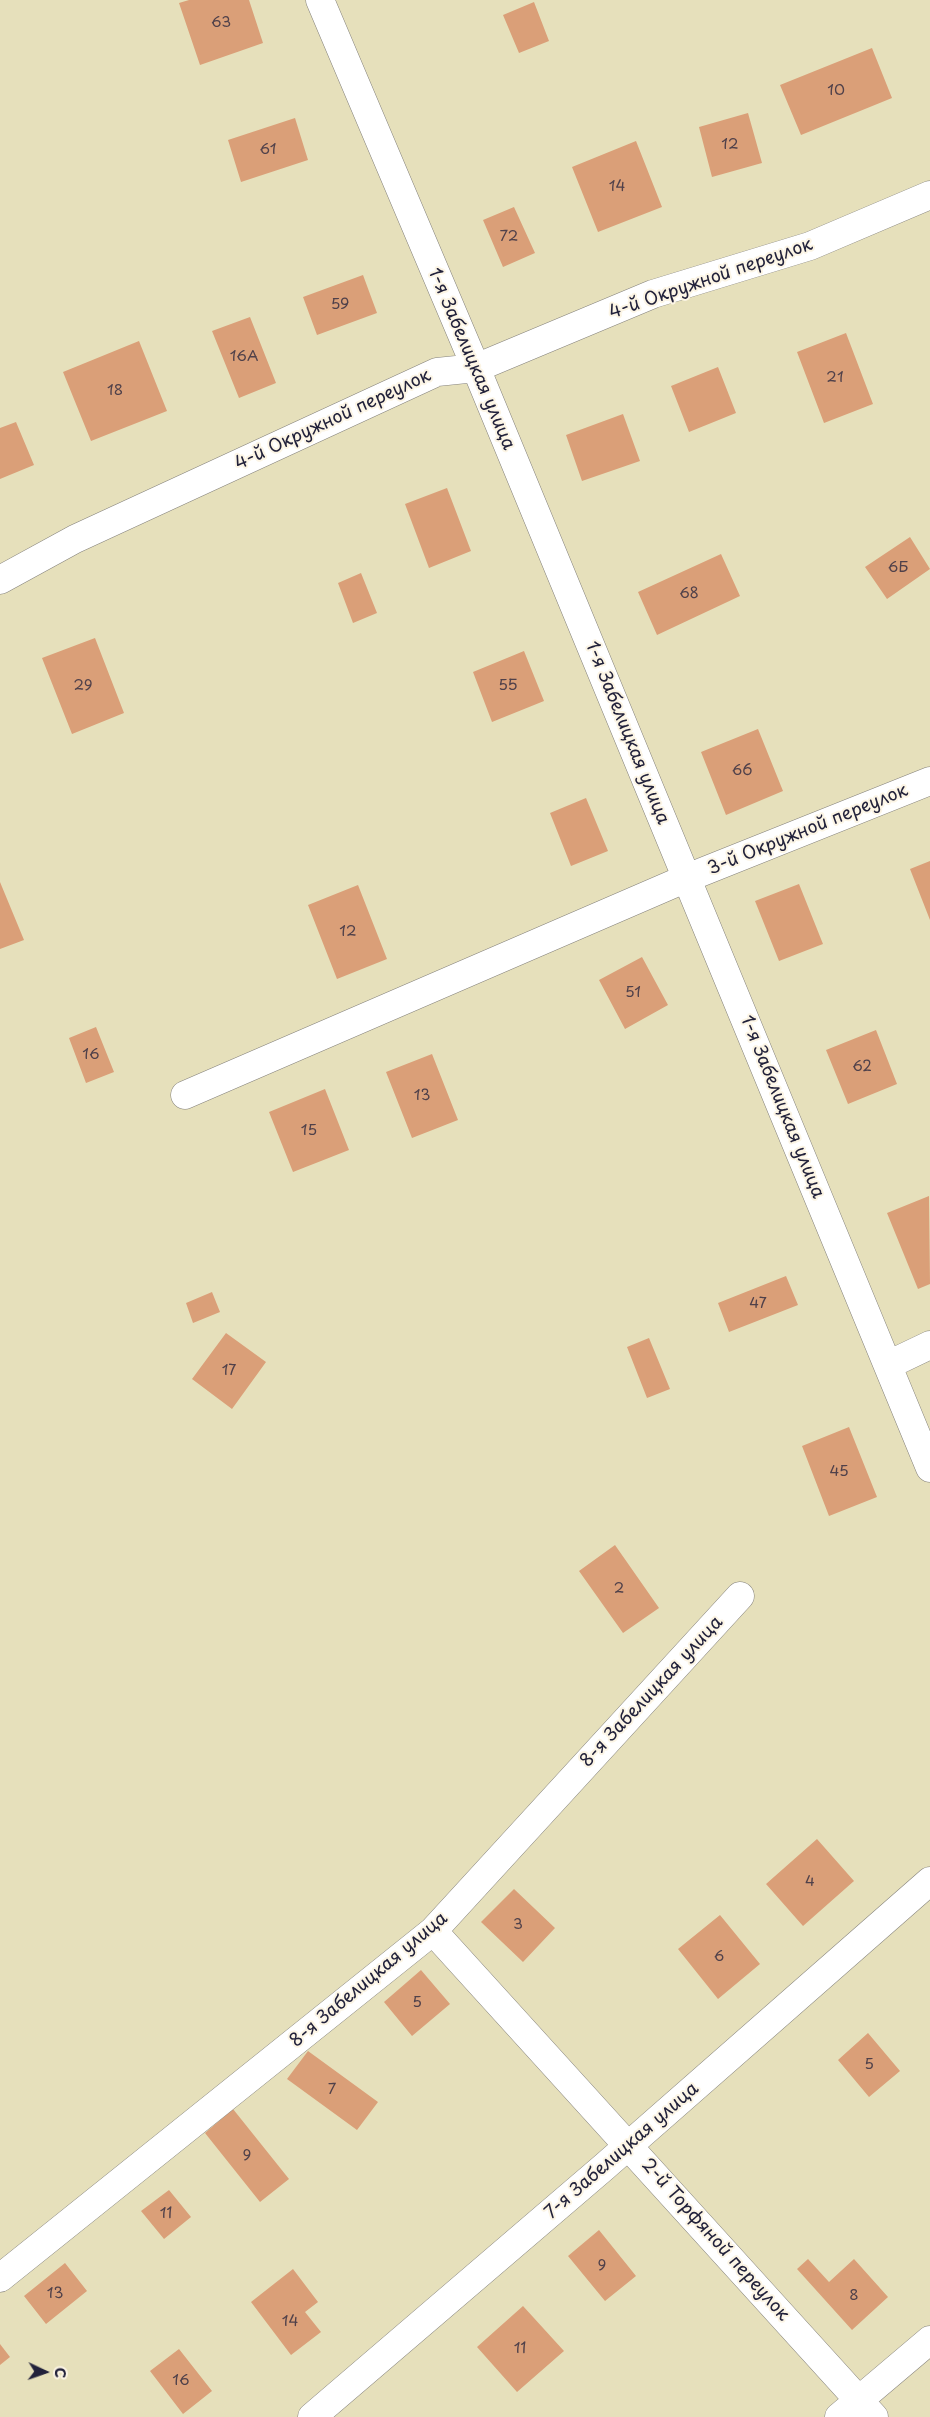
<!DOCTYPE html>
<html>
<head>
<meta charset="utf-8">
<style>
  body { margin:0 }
  #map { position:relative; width:930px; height:2417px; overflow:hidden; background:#e6e0bb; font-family:"Playpen Sans",sans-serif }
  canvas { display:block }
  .north { position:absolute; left:20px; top:2347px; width:50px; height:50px; -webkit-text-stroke:4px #fcf5e5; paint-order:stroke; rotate:93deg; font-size:14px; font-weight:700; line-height:20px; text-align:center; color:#22223b }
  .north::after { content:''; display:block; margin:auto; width:18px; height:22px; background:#22223b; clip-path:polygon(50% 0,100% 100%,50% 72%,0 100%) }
</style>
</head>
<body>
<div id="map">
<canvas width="930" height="2417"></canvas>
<div class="north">С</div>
</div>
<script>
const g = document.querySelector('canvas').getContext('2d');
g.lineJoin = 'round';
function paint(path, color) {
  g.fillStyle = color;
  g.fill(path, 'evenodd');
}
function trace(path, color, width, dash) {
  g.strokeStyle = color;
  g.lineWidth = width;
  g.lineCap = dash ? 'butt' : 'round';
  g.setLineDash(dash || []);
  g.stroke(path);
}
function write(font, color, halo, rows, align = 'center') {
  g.font = font + ' "Playpen Sans",sans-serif';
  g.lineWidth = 4;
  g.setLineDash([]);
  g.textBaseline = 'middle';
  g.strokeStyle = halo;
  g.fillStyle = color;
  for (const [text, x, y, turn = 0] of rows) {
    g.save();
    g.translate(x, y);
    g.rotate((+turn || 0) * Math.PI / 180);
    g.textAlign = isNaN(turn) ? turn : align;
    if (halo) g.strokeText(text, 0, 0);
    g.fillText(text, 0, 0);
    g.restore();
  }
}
paint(new Path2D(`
  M189 0H249L263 43 200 65 179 3Z
  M534 2 549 41 519 53 503 15Z
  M872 48 892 98 801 135 780 85Z
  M748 113 762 163 712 177 699 127Z
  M295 118 308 160 241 182 228 140Z
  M636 141 662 207 598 232 572 167Z
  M514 207 535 253 503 267 483 220Z
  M363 275 377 313 317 335 303 297Z
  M250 317 276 383 239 398 212 331Z
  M846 333 873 404 824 423 797 352Z
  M139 341 167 411 91 441 63 372Z
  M718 367 736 413 689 432 671 386Z
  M623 414 640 461 582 481 566 435Z
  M16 422 34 465 0 479V428Z
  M447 488 471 551 429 568 405 504Z
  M910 537 930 569 887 599 865 567Z
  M721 554 740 596 657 635 638 592Z
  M361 573 377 613 353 623 338 583Z
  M95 638 124 713 72 734 42 658Z
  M524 651 544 701 492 722 473 672Z
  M758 729 783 791 726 815 701 752Z
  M586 798 608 851 571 866 550 813Z
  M930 861V920L910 869Z
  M0 882 24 940 0 949Z
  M799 884 823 944 779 961 755 901Z
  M358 885 387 959 337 979 308 905Z
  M642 957 668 1005 625 1029 599 980Z
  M96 1027 114 1072 86 1083 69 1038Z
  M876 1030 897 1084 848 1104 826 1050Z
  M432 1054 458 1120 412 1138 386 1072Z
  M325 1089 349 1150 293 1172 269 1112Z
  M929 1196 930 1284 918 1289 887 1213Z
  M786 1276 798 1305 729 1332 718 1303Z
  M212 1292 220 1312 193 1323 186 1303Z
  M226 1333 266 1362 232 1409 192 1379Z
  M649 1338 670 1389 647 1398 627 1347Z
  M849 1427 877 1497 829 1516 802 1446Z
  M615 1545 659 1608 623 1633 579 1571Z
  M817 1839 854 1881 803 1926 766 1884Z
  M514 1889 555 1928 523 1962 481 1922Z
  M720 1915 760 1964 718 1999 678 1949Z
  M421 1970 450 2004 412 2036 384 2002Z
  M868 2033 900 2071 869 2097 838 2060Z
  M308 2051 378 2102 357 2130 287 2079Z
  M233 2109 289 2179 260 2202 205 2133Z
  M169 2190 191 2217 164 2239 141 2211Z
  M599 2230 636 2276 605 2301 568 2256Z
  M808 2259 829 2282 854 2259 888 2297 852 2330 797 2269Z
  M65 2263 87 2291 46 2324 24 2296Z
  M293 2269 318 2302 305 2312 321 2332 291 2355 251 2302Z
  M523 2306 564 2351 517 2392 477 2347Z
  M0 2344 10 2357 0 2365Z
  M179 2349 212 2391 183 2414 150 2371Z`), '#da9f78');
const minor = new Path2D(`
  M320 0 476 368 930 1468
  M0 580 75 539 437 372 476 368 653 294 810 246 930 195
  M185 1095 687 878 930 781
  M888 1365 930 1345
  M433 1931 874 2417
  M0 2278 433 1931 740 1596
  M312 2417 604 2167 930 1881
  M839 2417 930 2340`);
trace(minor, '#84817b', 29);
trace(minor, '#fff', 28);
write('15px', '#50414a', null, [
  ["63",221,23],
  ["10",836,91],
  ["12",730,145],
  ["61",268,150],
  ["14",617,187],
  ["72",509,237],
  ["59",340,305],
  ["16А",244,357],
  ["21",835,378],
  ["18",115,391],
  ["6Б",898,568],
  ["68",689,594],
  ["29",83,686],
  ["55",508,686],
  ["66",742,771],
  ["12",348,932],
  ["51",633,993],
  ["16",91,1055],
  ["62",862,1067],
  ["13",422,1096],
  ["15",309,1131],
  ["47",758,1304],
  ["17",229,1371],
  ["45",839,1472],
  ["2",619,1589],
  ["4",810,1882],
  ["3",518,1925],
  ["6",719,1957],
  ["5",417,2003],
  ["5",869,2065],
  ["7",332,2090],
  ["9",247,2156],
  ["11",166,2214],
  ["9",602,2266],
  ["13",55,2294],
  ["8",854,2296],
  ["14",290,2322],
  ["11",520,2349],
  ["16",181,2381]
]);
write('18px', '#22223b', '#fcf5e5', [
  ["4-й Окружной переулок",711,279,-19],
  ["1-я Забелицкая улица",471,359,67],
  ["4-й Окружной переулок",333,420,-25],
  ["1-я Забелицкая улица",627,733,68],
  ["3-й Окружной переулок",808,830,-22],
  ["1-я Забелицкая улица",782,1107,68],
  ["8-я Забелицкая улица",652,1692,-47],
  ["8-я Забелицкая улица",369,1980,-40],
  ["7-я Забелицкая улица",622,2151,-41],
  ["2-й Торфяной переулок",715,2240,48]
]);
</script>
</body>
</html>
